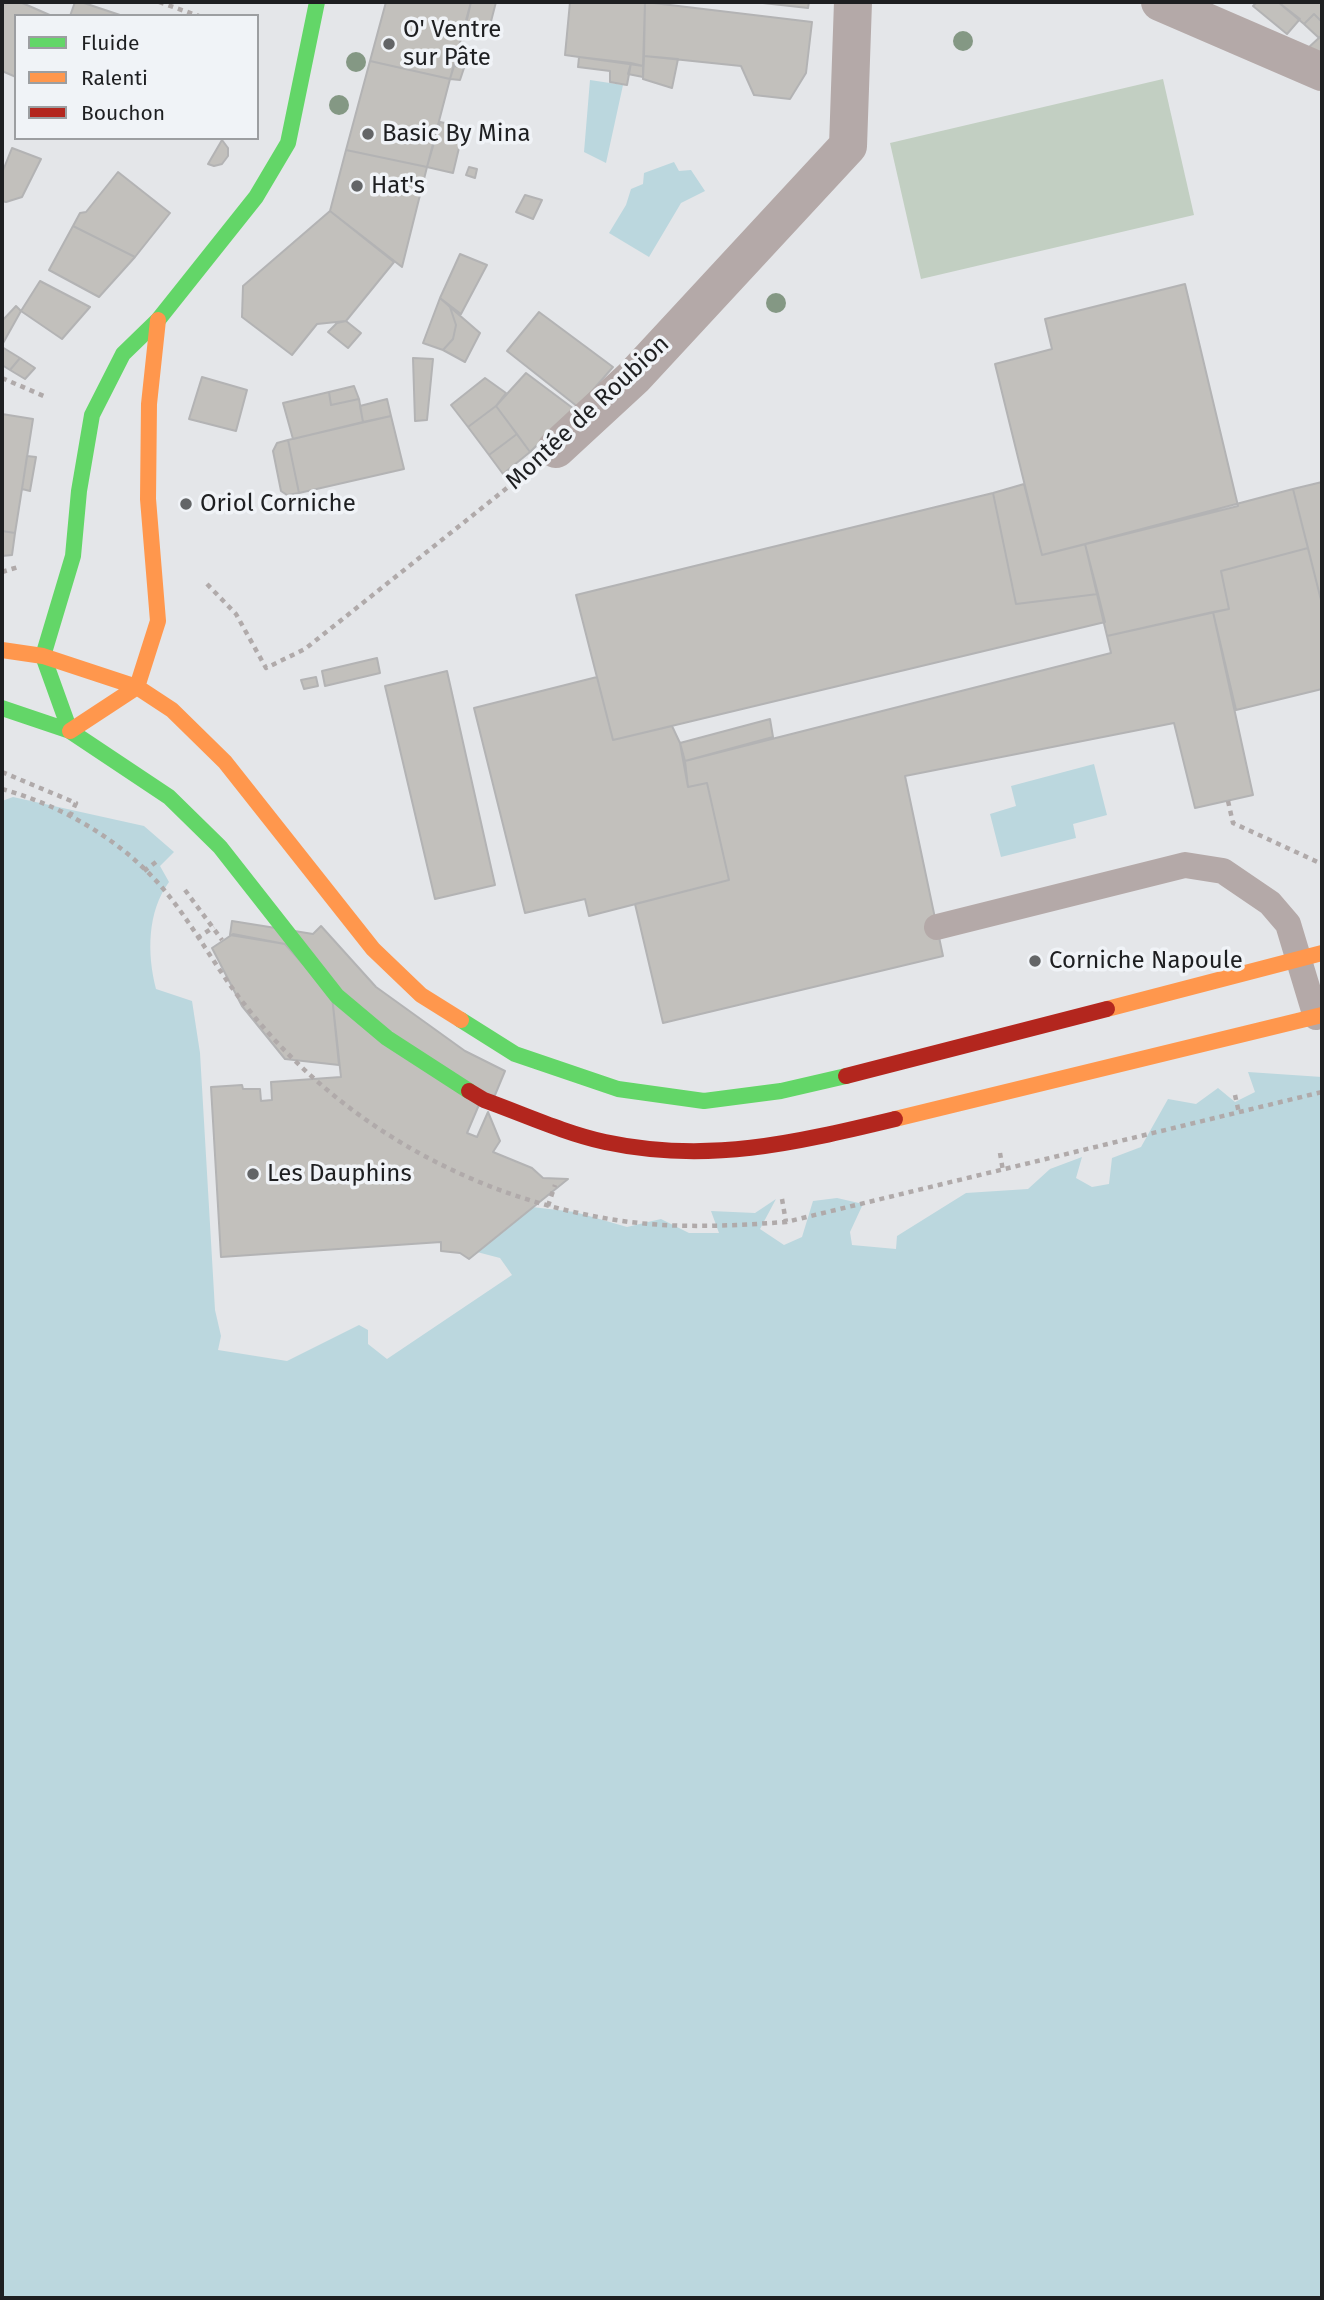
<!DOCTYPE html>
<html>
<head>
<meta charset="utf-8">
<style>
  body { margin:0 }
  #map { position:relative; width:1324px; height:2300px; overflow:hidden; background:#e4e6e9; font-family:"Fira Sans",sans-serif }
  canvas { display:block }
  .frame { position:absolute; inset:0; border:4px solid #1e1f21; pointer-events:none }
  .legend { position:absolute; left:14px; top:14px; width:245px; height:126px; box-sizing:border-box; background:#f0f3f7; border:2px solid #9c9ea1; margin:0; padding:9px 12px; list-style:none; font-size:21px; color:#1e1f21 }
  .legend li { display:flex; align-items:center; gap:14px; height:35px }
  .legend b { width:35px; border:2px solid #9c9ea1 }
</style>
</head>
<body>
<div id="map">
<canvas width="1324" height="2300"></canvas>
<div class="frame"></div>
<ul class="legend">
<li><b style="height:9px;background:#63d668"></b>Fluide</li>
<li><b style="height:9px;background:#ff974d"></b>Ralenti</li>
<li><b style="height:9px;background:#b3261e"></b>Bouchon</li>
</ul>
</div>
<script>
const g = document.querySelector('canvas').getContext('2d');
g.lineJoin = 'round';
function paint(path, color) {
  g.fillStyle = color;
  g.fill(path, 'evenodd');
}
function trace(path, color, width, dash) {
  g.strokeStyle = color;
  g.lineWidth = width;
  g.lineCap = dash ? 'butt' : 'round';
  g.setLineDash(dash || []);
  g.stroke(path);
}
function write(font, color, halo, rows, align = 'center') {
  g.font = font + ' "Fira Sans",sans-serif';
  g.lineWidth = 7;
  g.setLineDash([]);
  g.textBaseline = 'middle';
  g.strokeStyle = halo;
  g.fillStyle = color;
  for (const [text, x, y, turn = 0] of rows) {
    g.save();
    g.translate(x, y);
    g.rotate((+turn || 0) * Math.PI / 180);
    g.textAlign = isNaN(turn) ? turn : align;
    if (halo) g.strokeText(text, 0, 0);
    g.fillText(text, 0, 0);
    g.restore();
  }
}
paint(new Path2D(`
  M1163 79 1194 215 921 279 890 143Z`), '#c2cfc2');
paint(new Path2D(`
  M590 80 623 85 606 163 584 152Z
  M674 162 679 171 691 170 705 191 681 203 649 257 609 233 626 205 631 189 643 184 644 173Z
  M1094 764 1107 815 1073 824 1076 838 1001 857 990 814 1016 806 1011 786Z
  M13 797 144 826 174 852 160 866 169 882C147 912 147 954 156 989L192 1001 200 1053 215 1310 221 1336 218 1350 287 1361 359 1325 368 1330V1344L387 1359 512 1275 500 1258 477 1252 532 1207 575 1212 627 1227 661 1219 689 1233H719L711 1211 755 1213 776 1199 760 1229 784 1245 802 1237 813 1201 837 1198 863 1204 850 1232 852 1245 896 1249 897 1236 966 1193 1028 1189 1050 1169 1082 1157 1076 1178 1092 1187 1109 1184 1112 1158 1141 1147 1168 1099 1196 1104 1218 1088 1235 1102 1255 1092 1248 1072 1322 1077V2298H2V801Z`), '#bbd7de');
const building = new Path2D(`
  M2 2H20L52 16H16V77L2 71Z
  M75 2H81L123 16H70Z
  M386 2H471L450 79 370 61Z
  M471 2H496L488 33 465 28Z
  M570 2H645L643 66 565 55Z
  M645 2 812 22 806 73 790 99 754 95 741 66 644 56Z
  M754 2H809L808 8Z
  M1278 2H1322V22L1314 14 1304 24Z
  M1278 2 1300 19 1287 34 1253 6 1257 2Z
  M1314 14 1322 22V35L1319 38 1304 24Z
  M1322 35V51L1318 55 1307 49Z
  M644 56 678 59 672 88 643 79Z
  M579 57 631 63 627 85 610 82V71L578 67Z
  M370 61 450 79 427 167 346 150Z
  M631 63 643 66V77L628 74Z
  M454 66 464 68 460 80 450 79Z
  M440 122 464 127 453 173 427 167Z
  M222 140 228 148V156L222 164 214 166 208 164Z
  M12 148 41 159 22 197 6 202 2 201V173Z
  M346 150 427 167 402 267 330 211Z
  M469 167 477 169 475 178 466 175Z
  M118 172 170 213 135 257 73 226 80 213 86 212Z
  M525 195 542 200 533 219 516 212Z
  M330 211 394 262 346 321 317 324 292 355 242 317 243 286Z
  M73 226 135 257 99 297 49 270Z
  M460 254 487 265 461 314 440 298Z
  M40 281 90 307 62 339 21 311Z
  M1185 284 1238 506 1042 555 995 364 1052 349 1045 319Z
  M440 298 450 307 456 325 453 339 443 350 423 343Z
  M16 306 21 311 2 345V321Z
  M450 307 480 333 465 362 443 350 453 339 456 325Z
  M539 312 613 367 578 407 507 351Z
  M346 321 361 333 348 348 328 332 337 323Z
  M2 347 20 358 10 370 2 365Z
  M20 358 35 368 25 379 10 370Z
  M413 358 433 359 427 420 415 421Z
  M526 373 574 409 530 452 496 406Z
  M202 377 247 390 236 431 189 419Z
  M485 378 506 393 496 406 468 427 451 405Z
  M354 386 359 399 331 405 329 392Z
  M329 392 331 405 359 399 363 422 293 439 283 403Z
  M387 399 391 416 363 422 360 406Z
  M496 406 517 434 489 455 468 427Z
  M2 414 33 419 15 533 2 531Z
  M391 416 404 469 299 493 288 440Z
  M517 434 530 452 503 474 489 455Z
  M288 440 299 493 287 495 281 491 273 451 277 443Z
  M27 456 36 457 30 491 22 489Z
  M1322 482V604L1293 489Z
  M1024 484 1042 555 1085 544 1098 594 1016 604 993 493Z
  M1293 489 1308 548 1221 571 1229 609 1107 636 1085 544Z
  M993 493 1016 604 1098 594 1105 622 613 740 576 595Z
  M2 531 15 533 12 555 2 556Z
  M1308 548 1322 604V689L1236 710 1213 612 1229 609 1221 571Z
  M1213 612 1253 795 1195 808 1174 723 905 776 943 956 663 1023 635 904 729 880 707 783 688 787 685 761 1111 653 1107 636Z
  M377 658 380 673 325 686 322 671Z
  M447 671 495 885 435 899 385 686Z
  M316 677 318 686 304 689 301 680Z
  M597 677 613 740 672 726 680 743 688 787 707 783 729 880 589 916 585 899 525 913 474 708Z
  M770 719 773 737 685 761 680 743Z
  M232 921 313 934 321 926 376 987 465 1051 505 1071 495 1095 481 1100 467 1133 477 1137 488 1112 500 1141 493 1152 532 1168 543 1178 568 1179 469 1259 460 1253 441 1251V1242L221 1257 211 1087 242 1085 243 1089H260L261 1101 272 1100 271 1082 341 1077 332 996 285 944 230 935Z
  M233 934 285 944 332 996 339 1065 285 1059 242 1006 212 948Z`);
paint(building, '#c2c0bc');
trace(building, '#b3b3b4', 2);
trace(new Path2D(`
  M159 2 199 16
  M2 378 46 397
  M2 572 18 567
  M207 584 236 614 266 668 305 649 517 480
  M2 772 76 803 70 816
  M2 789C60 805 118 838 159 884 189 918 211 960 238 996 330 1118 466 1197 616 1220 672 1229 729 1226 786 1222L1322 1092
  M1228 801 1233 823 1322 864
  M144 871 160 859
  M185 890 222 940
  M197 938 214 927
  M1235 1095 1239 1113
  M1000 1153 1003 1171
  M782 1199 786 1222
  M548 1206 555 1185`), '#b0aaaa', 4.5, [5, 5]);
trace(new Path2D(`
  M937 927 1185 865 1223 871 1270 903 1288 924 1316 1017`), '#b4a9a8', 26);
trace(new Path2D(`
  M1160 2 1322 72
  M556 449 634 377 848 146 853 2`), '#b4a9a8', 38);
trace(new Path2D(`
  M2 708 70 731 169 797 220 847 337 996 387 1038 469 1091
  M70 731 43 656 73 556 79 491 92 415 123 354 158 320 256 197 288 143 317 2
  M461 1020 515 1054 618 1089 704 1101 781 1091 846 1076`), '#63d668', 16);
trace(new Path2D(`
  M2 650 43 656 137 687 172 710 225 762 373 949 421 995 461 1020
  M70 731 137 687 158 621 148 499 149 404 158 320
  M1107 1009 1322 953
  M895 1119 1322 1015`), '#ff974d', 16);
trace(new Path2D(`
  M846 1076 1107 1009
  M469 1091 484 1100C523 1114 564 1133 605 1142 708 1164 795 1143 895 1119`), '#b3261e', 16);
g.fillStyle = '#849884';
for (const [x, y] of [
  [963,41],
  [356,62],
  [339,105],
  [776,303]
]) {
  g.beginPath();
  g.arc(x, y, 10, 0, 2 * Math.PI);
  g.fill();
}
for (const [x, y, r, color] of [
  [389,44,7,"#636567"],
  [368,134,7,"#636567"],
  [357,186,7,"#636567"],
  [186,504,7,"#636567"],
  [1035,961,7,"#636567"],
  [253,1174,7,"#636567"]
]) {
  const dot = new Path2D();
  dot.arc(x, y, r, 0, 2 * Math.PI);
  g.fillStyle = color;
  g.fill(dot);
  trace(dot, '#f0f3f7', 2.5);
}
write('24px', '#1e1f21', '#f0f3f7', [
  ["O' Ventre",403,30],
  ["sur Pâte",403,58],
  ["Basic By Mina",382,134],
  ["Hat's",371,186],
  ["Oriol Corniche",200,504],
  ["Corniche Napoule",1049,961],
  ["Les Dauphins",267,1174]
], 'left');
write('24px', '#1e1f21', '#f0f3f7', [
  ["Montée de Roubion",588,413,-43]
]);
</script>
</body>
</html>
